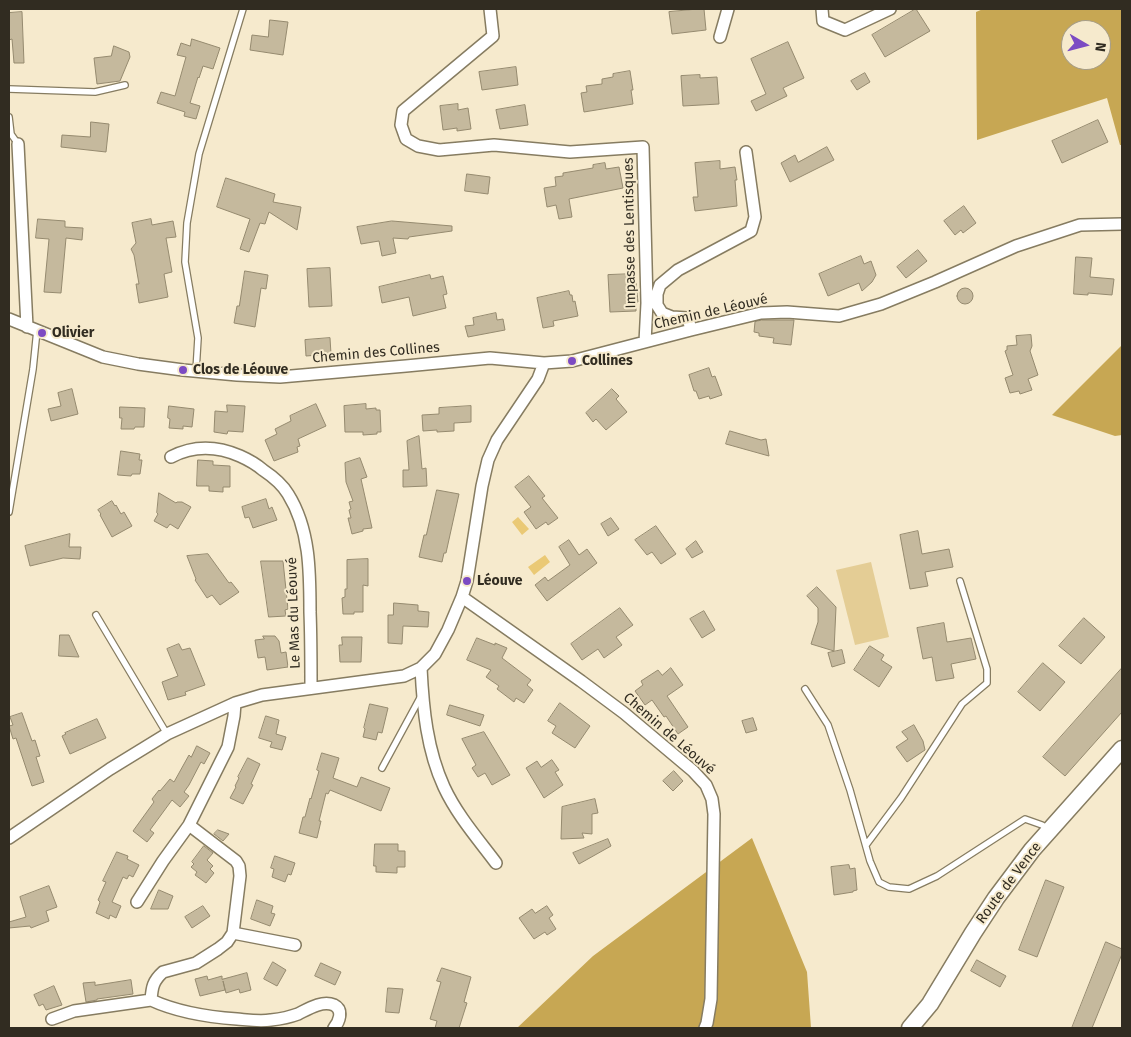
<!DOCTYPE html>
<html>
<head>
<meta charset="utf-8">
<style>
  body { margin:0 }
  #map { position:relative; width:1131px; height:1037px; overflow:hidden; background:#f6eacd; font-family:"Fira Sans",sans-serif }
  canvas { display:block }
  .frame { position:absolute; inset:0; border:10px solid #312c21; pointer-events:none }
  .north { position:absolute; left:1061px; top:20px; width:50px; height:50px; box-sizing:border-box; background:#f6eacd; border:1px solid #a79e88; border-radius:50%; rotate:98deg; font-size:14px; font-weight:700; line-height:20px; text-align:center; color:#312c21 }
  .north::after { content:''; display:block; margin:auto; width:18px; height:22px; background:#7c4bc3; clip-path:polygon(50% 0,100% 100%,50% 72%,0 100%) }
</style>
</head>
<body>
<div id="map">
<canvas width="1131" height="1037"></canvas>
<div class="frame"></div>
<div class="north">N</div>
</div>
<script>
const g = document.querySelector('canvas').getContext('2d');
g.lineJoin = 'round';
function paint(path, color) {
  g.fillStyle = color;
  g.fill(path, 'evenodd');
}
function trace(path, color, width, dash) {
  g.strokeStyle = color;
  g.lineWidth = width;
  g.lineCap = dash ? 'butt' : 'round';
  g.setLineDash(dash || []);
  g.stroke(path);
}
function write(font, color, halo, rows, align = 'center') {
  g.font = font + ' "Fira Sans",sans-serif';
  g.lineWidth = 4;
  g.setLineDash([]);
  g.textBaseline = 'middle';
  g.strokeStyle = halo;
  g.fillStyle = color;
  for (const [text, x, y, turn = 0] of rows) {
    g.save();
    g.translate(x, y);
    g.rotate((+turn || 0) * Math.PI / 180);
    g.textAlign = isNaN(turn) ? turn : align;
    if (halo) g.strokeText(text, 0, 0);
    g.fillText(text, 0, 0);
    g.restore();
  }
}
paint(new Path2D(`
  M871 562 889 637 855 645 836 570Z`), '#e4cd95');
paint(new Path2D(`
  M983 9H1122V145H1120L1107 98 977 140 976 12ZM1071 30H1101V60H1071Z
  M1122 345V435L1115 436 1052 415Z
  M752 838 807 972 811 1028H517L593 956Z`), '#c7a753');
paint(new Path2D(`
  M518 517 529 529 522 535 512 522Z
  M545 555 550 562 534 575 528 567Z`), '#eac975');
const building = new Path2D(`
  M698 9H704L706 30 672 34 669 12Z
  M916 9 930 31 885 57 872 35Z
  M22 12 24 63H14L12 39 9 40V13Z
  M270 20 288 22 283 55 250 50 252 35 268 37Z
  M192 39 220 48 213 69 203 66 199 78 198 77 190 103 200 106 196 119 184 116 185 112 157 103 161 92 175 96 186 57 177 55 181 43 190 46Z
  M788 42 804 78 783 88 787 96 756 111 751 101 766 94 751 59Z
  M114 46 129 52 130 57 120 81 97 84 94 58 111 56Z
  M516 67 518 85 482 90 479 72Z
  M630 71 633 90H631L633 104 584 112 581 93 587 92 586 86 602 84V79L613 77V74Z
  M865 73 870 82 857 90 851 81Z
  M700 75V78L717 77 719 104 683 106 681 76Z
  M458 104V110L468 108 471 129 457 131V128L443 130 440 106Z
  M525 105 528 125 500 129 496 110Z
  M1098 120 1108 142 1062 163 1052 141Z
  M91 122 109 124 106 152 61 147 62 135 90 137Z
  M827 147 834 160 790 182 781 163 795 155 798 162Z
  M720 161V169L735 167 737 180H735L737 206 695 211 693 197H698L695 163Z
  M605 163 606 169 619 167 623 188 569 199 572 217 559 219 556 205 547 207 544 188 556 186 555 177 563 176V173L593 168V165Z
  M467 174 490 177 488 194 465 191Z
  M226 178 275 194 273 202 301 207 297 230 269 212 265 224 260 223 249 252 240 249 250 219 217 207Z
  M964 206 976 223 963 233 961 230 955 235 944 221Z
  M38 219 65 221V227L83 228 82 240 66 238 61 293 44 292 49 239 36 238Z
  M151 219 152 225 173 221 176 237 166 238 172 272 164 274 168 297 139 303 136 284H139L134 255 131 249 136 243 132 223Z
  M392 221 452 226V231L409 237 408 239 393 238 396 253 382 256 379 241 361 244 357 227Z
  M918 250 927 261 906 278 897 267Z
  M861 256 864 264 871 261 876 275 872 282 862 291 859 283 828 296 819 274Z
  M1076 257 1092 258 1090 277 1114 279 1112 295 1088 293V295L1074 294Z
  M330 268 332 306 309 307 307 269Z
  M245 271 268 275 266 289 261 288 255 327 234 323 237 306H239Z
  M634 274 635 283H636L638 302H636V311L610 312 608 275Z
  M430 275 431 279 443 276 447 294 443 295 446 308 413 316 409 297 382 303 379 287Z
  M957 296a8 8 0 1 1 16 0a8 8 0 1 1-16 0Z
  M569 291 570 295H572L573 302 575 301 578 316 553 321 554 326 543 328 537 298Z
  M496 313 497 320 503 319 505 330 468 337 465 326 474 325 473 318Z
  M762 320H794L791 345 773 343 774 338 759 336V333L754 332 755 322Z
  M1031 335 1032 346 1030 351 1038 375 1028 379 1032 390 1020 394 1019 391 1010 393 1005 378 1013 375 1005 351 1007 350V346L1017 345 1016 336Z
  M330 338 331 354 306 356 305 340Z
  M709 368 712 377 715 376 722 395 710 399 709 396 699 399 696 391H694L689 375Z
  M72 389 78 414 51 421 48 409 61 406 58 393Z
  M612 389 619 396 616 399 627 412 606 430 596 419 593 422 586 413Z
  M316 404 326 426 298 439 300 446 297 447 298 452 274 461 265 440 277 434 275 429 291 421 290 416Z
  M366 404V409L376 408V410H380L381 432H377V434L363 435V432H345L344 406Z
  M227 405 245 406 243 432 228 431 227 434 214 432 215 411 227 412Z
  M169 406 194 409 192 427 183 426V429L169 428 170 419 168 418Z
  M471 406V422L454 423V431L437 432V430L423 431 422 415 439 414V408Z
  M120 407 145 408 144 427H135L134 429H121L122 418H120Z
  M730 431 761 440 766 439 769 456 726 444Z
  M419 436 422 469 426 468 427 486 403 487V470H409L407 441Z
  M121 451 140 454 139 460H142L140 474H132L131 476 118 475Z
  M360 458 367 477 361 479 372 528 363 529V531L352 534 348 518H351L349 510 351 509 349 502 353 501 346 482 345 463Z
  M198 460 213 461V465L230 466V487H223V492L209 491V486H197Z
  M529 476 545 496 542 498 558 518 548 525 546 522 536 529 524 512 531 507 515 487Z
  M437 490 459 494 446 553H444L442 562 419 557 424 535H426Z
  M159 493 176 503 177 502H182L191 507 178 529 170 524 167 528 154 521 158 514 157 513Z
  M266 499 269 509 272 507 277 520 253 528 249 517 245 518 242 507Z
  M112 501 115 506 116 505 121 514 124 512 132 526 112 537 100 515 101 514 98 510Z
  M611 518 619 529 608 536 601 524Z
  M656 526 676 554 661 564 652 552 647 555 635 540Z
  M918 531 922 554 949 549 953 567 925 572 928 586 910 589 900 535Z
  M70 534 69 547H81L80 559 63 558 30 566 25 546Z
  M569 540 579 555 587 549 597 563 547 601 535 585 545 577 548 581 570 565 559 547Z
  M696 541 703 552 692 558 686 549Z
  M208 554 229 583 231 582 239 592 220 605 212 595 207 598 195 580 196 579 187 556Z
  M368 559V586L363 585V612H354V614H343L342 598 345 597V589H347V560Z
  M261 561H283L288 609 285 610 286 616 269 617Z
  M817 587 836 607 834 651 811 644 818 622V608L807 596Z
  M394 603 418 605V611L429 612 428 627 403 626 402 644 388 643V615H393Z
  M620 608 633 625 616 637 622 645 604 658 598 649 582 660 571 644Z
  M704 611 715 630 702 638 690 619Z
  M1084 618 1105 637 1081 664 1059 646Z
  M944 623 947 642 971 638 976 659 951 664 954 678 936 681 932 657 923 659 917 628Z
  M60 635H69L79 657 59 656Z
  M263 636H275L279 641 281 653 286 652 288 667 267 670 265 657 258 658 255 640 264 639Z
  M342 637H362L361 662H340L339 645H342Z
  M477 638 495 645V643L507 648 502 658 531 680 527 685 533 690 524 703 516 698 514 702 497 689 499 686 486 677 491 670 467 660Z
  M179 644 182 650 190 648 205 685 185 692 186 695 168 700 162 682 178 676 167 649Z
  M870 646 884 655 881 660 892 667 879 687 854 670Z
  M842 650 845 663 832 667 828 653Z
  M1043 663 1065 682 1040 711 1018 692Z
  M671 668 683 685 667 696 688 727 678 734 666 716 664 717 652 700 645 705 635 691 643 685 641 681 658 670 662 675Z
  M1122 668V712L1065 776 1043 757Z
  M560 703 590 726 575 748 552 733 556 726 548 721Z
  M370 704 388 708 382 733 378 732 376 740 363 737 365 729 364 728Z
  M450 705 484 715 480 726 447 715Z
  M22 713 32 741 35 740 40 756 36 757 44 782 32 786 16 738 13 739 9 726 13 725 10 717Z
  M266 716 279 720 276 734 286 737 282 750 270 747 272 742 259 738Z
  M753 718 757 730 746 733 742 721Z
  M97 719 106 738 70 754 62 736 66 734 65 733Z
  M914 725 923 741 925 750 907 762 896 747 908 739 902 732Z
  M484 732 510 775 492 785 485 773 478 777 472 768 476 765 462 739Z
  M197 746 210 753 204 764 201 762 189 785 184 792 189 796 180 807 172 800 150 830 154 833 147 842 133 831 154 802 152 799 159 790 160 791 170 779 174 782 189 755 191 757Z
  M322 753 339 758 333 778 357 787 361 777 390 788 381 811 330 790 328 794 326 793 319 821H321L317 838 299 833 303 817H305L310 798 311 799 319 771 317 770Z
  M248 758 260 764 251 784 253 785 243 804 230 798 236 787 235 786 239 778 238 777Z
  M552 760 559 770 555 772 563 785 544 798 526 768 537 761 541 767Z
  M674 771 683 781 673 791 663 781Z
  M595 799 598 813 592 814V834L582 833 584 838 561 839 562 807Z
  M218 830 229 834 223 841 214 834Z
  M608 839 611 846 579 864 573 853Z
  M375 844H398V851H405V867H397V873L376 872V866H374Z
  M204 846 213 853 207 860 213 866 210 869 214 873 206 883 195 875 197 872 191 867 194 864 192 862Z
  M117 852 128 856 127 859 139 865 133 877 129 875 127 879 123 877 112 902 121 906 116 918 110 915 109 919 96 913 100 902 98 900 106 882 103 881Z
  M275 856 295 863 291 875 288 874 285 882 272 877 274 869 271 868Z
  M849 865 850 869 855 868 857 890 853 891V892L834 895 831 867Z
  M1046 880 1064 887 1037 957 1019 950Z
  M49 886 57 907 46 911 49 921 31 928 30 926 9 928V922L26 917 20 897Z
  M159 890 173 896 168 909H151Z
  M257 900 273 906 271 913 275 914 270 926 251 919Z
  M203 906 210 916 192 928 185 917Z
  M547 906 553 915 549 918 556 929 547 935 545 932 534 939 519 918 532 909 535 913Z
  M1106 942 1122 949V954L1092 1028H1072Z
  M977 960 1006 976 1000 987 971 971Z
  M273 962 286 970 277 986 264 979Z
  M321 963 341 972 335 985 315 976Z
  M442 968 471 977 464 1002 467 1003 459 1028H435L437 1021 430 1019 441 982 437 981Z
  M247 973 251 990 240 993 239 989 226 993 223 981 225 990 200 996 195 979 207 976 208 980 222 976V979Z
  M131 980 133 994 97 999V1000L86 1002 83 983 95 982V985Z
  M54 986 62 1005 46 1010 43 1004 39 1006 34 995Z
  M388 988 403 989 399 1013 386 1012Z`);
paint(building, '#c5b99d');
trace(building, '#958a6f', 1);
const lane = new Path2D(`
  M9 89 95 92 125 85
  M9 117 11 134 18 144
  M196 371 198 338 185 262 187 223 199 154 243 9
  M9 512 33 369 37 330
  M96 615 167 734
  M805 689 828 725 850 790 870 861 879 882 889 887 909 889 937 876 1025 819 1042 825 1048 829
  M382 768 420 698
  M866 845 901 798 962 704 987 683V669L960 581`);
const street = new Path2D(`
  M490 9 493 36 403 111 401 125 406 139 418 146 439 150 494 145 570 152 643 147 647 303 645 342
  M822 9 823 21 845 30 890 9
  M720 37 728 9
  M18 144 27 327
  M9 319 103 357 138 364 183 370 237 375 280 377 406 366 490 358 544 363 572 361 691 330 761 313 787 312 839 316 881 304 935 282 1016 246 1080 225 1122 224
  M691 330 688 318 672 317 662 313 657 305V294L660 285 678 270 751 231 755 217 746 152
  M171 457C194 445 217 446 240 456 249 460 256 464 263 470 272 476 282 484 288 494 310 529 310 572 310 612 311 637 311 663 311 688
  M462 597 581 681 624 713 693 771 706 785 712 799 714 814 711 999 707 1023 705 1028
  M421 668C423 709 427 750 444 787 457 815 478 839 496 863
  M9 838 110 769 167 734 235 703 262 695 404 676 421 668 435 654 448 630 462 597 467 581 482 486 488 460 497 440 538 379 544 363
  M137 902 163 861 189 825 228 747 234 716 235 703
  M233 933 295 945
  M151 1000C152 987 153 981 163 972L196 963 218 949 227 942 233 933 240 876 239 866 236 861 189 825
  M52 1019 74 1011 151 1000C177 1012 208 1017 237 1019 248 1020 260 1022 271 1020 280 1019 290 1017 298 1014 308 1009 322 1000 334 1005 344 1010 339 1022 334 1028`);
const secondary = new Path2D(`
  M910 1028 930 1004 973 933 996 898 1032 850 1122 749`);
trace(lane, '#867c61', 8);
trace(street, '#867c61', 14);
trace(secondary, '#867c61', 19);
trace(lane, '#fff', 5.5);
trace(street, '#fff', 11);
trace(secondary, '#fff', 16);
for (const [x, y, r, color] of [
  [42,333,5,"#7c4bc3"],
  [572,361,5,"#7c4bc3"],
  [183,370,5,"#7c4bc3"],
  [467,581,5,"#7c4bc3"]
]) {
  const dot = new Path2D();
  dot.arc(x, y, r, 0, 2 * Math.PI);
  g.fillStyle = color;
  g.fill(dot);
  trace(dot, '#f6eacd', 2);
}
write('14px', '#312c21', '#f6eacd', [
  ["Impasse des Lentisques",630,233,-91],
  ["Chemin de Léouvé",711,312,-13],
  ["Chemin des Collines",376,353,-5],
  ["Le Mas du Léouvé",294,613,-92],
  ["Chemin de Léouvé",669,734,41],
  ["Route de Vence",1009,883,-53]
]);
write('bold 14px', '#312c21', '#f6eacd', [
  ["Olivier",52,333],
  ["Collines",582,361],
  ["Clos de Léouve",193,370],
  ["Léouve",477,581]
], 'left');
</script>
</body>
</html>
